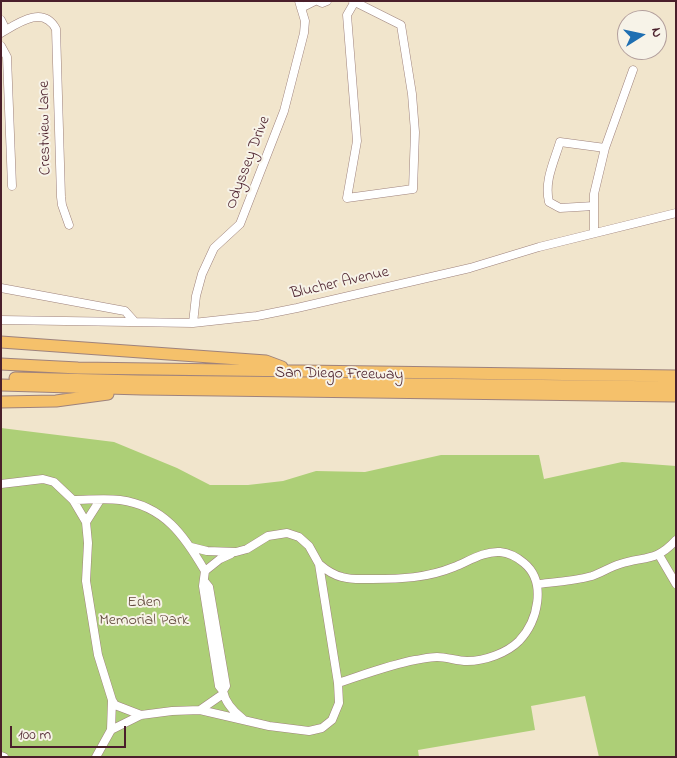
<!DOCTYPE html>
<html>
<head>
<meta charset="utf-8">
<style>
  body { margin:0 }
  #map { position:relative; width:677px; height:758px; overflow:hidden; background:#f1e5cc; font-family:"Indie Flower",sans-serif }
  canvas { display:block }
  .frame { position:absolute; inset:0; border:2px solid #4a1f2b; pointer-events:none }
  .north { position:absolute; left:617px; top:10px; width:50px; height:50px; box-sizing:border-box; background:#f7f3e8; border:1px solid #b29e9c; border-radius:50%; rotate:80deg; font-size:14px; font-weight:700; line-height:20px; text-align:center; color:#4a1f2b }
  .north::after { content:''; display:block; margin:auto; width:18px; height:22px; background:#1f6fb2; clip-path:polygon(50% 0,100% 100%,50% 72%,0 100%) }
  .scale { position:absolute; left:10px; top:726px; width:116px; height:22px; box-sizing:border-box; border:2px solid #4a1f2b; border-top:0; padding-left:6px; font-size:15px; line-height:18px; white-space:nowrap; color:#4a1f2b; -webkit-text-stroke:4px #f7f3e8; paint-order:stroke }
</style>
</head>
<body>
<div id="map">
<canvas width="677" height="758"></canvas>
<div class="frame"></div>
<div class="north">N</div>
<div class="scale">100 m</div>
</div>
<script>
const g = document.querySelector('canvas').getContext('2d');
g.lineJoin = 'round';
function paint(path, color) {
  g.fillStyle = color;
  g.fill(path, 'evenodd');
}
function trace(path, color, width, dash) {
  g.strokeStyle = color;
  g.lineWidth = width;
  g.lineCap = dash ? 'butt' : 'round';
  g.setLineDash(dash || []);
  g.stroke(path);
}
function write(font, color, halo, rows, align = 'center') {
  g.font = font + ' "Indie Flower",sans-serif';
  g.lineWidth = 4;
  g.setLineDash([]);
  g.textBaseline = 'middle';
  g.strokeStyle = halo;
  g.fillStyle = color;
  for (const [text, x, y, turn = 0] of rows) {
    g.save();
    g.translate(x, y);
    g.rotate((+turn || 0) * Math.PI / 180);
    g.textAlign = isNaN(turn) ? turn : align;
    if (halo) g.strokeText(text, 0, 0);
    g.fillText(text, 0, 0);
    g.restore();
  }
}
paint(new Path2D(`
  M1 428 114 442 177 468 210 485H248L283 481 316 471 365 472 441 455H539L544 479 622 462 676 466V757H599L585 696 531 706 535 730 418 750 419 757H1Z`), '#adcf77');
const minor = new Path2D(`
  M318 1 322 3 327 1
  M353 1 401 25 412 94 415 132 413 189 347 198 357 141 347 15 354 3
  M301 8 315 1
  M1 20 6 30
  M1 33C18 23 43 5 56 29L61 197 62 205 69 225
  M1 46 7 57 12 186
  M605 148 633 70
  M594 206 560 208 549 202C544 181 554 162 560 142L605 148 594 194V233
  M1 288 125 311 134 321
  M1 320 193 323 257 316 297 308 470 268 539 247 676 213
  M193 323 196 296 202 274 214 248 240 224 284 111 304 33 305 21 299 1
  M1 484 43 479 54 482 73 500 86 522 88 543 86 581 98 655 112 700 111 730
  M73 500C88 500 105 498 120 500 164 506 184 535 205 571L203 586 219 686 223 691 226 686 209 587 205 582
  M86 522 100 500
  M659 555 676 584
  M319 564C326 570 333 575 342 577 352 580 362 579 372 579 401 579 427 578 454 567 469 561 484 551 500 552 510 553 517 557 524 563 547 582 538 621 519 641 507 653 485 661 467 661 457 661 447 657 437 657 430 657 422 659 415 660 389 665 363 675 338 683
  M205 571 220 559 231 554
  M538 584C556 582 574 581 592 576 601 573 610 567 620 564 645 556 656 562 676 540
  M223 691C225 702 234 712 243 719
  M112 700 115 705 141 715
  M200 710 223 694
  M1 756 4 757
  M96 757 111 730 141 715 172 711 200 710 269 726 309 731 322 728 332 720 339 703 338 683 319 564 309 546 299 537 287 533 268 536 247 549 236 552 207 551 191 547`);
const highway = new Path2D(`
  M1 342 266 361 282 367
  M1 364 78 368 676 376
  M15 378 138 381 676 387
  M1 385 142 389 676 396
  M1 402 56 401 108 394`);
trace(minor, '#9e827c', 9);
trace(highway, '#9e827c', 13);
trace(minor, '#fff', 8);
trace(highway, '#f5c16b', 11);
write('16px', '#4a1f2b', '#f7f3e8', [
  ["Crestview Lane",46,128,-91],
  ["Odyssey Drive",249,163,-69],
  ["Blucher Avenue",340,284,-13],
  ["San Diego Freeway",339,375,1]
]);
write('16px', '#634b3e', '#f7f3e8', [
  ["Eden",144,603],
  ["Memorial Park",144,621]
]);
</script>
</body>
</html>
